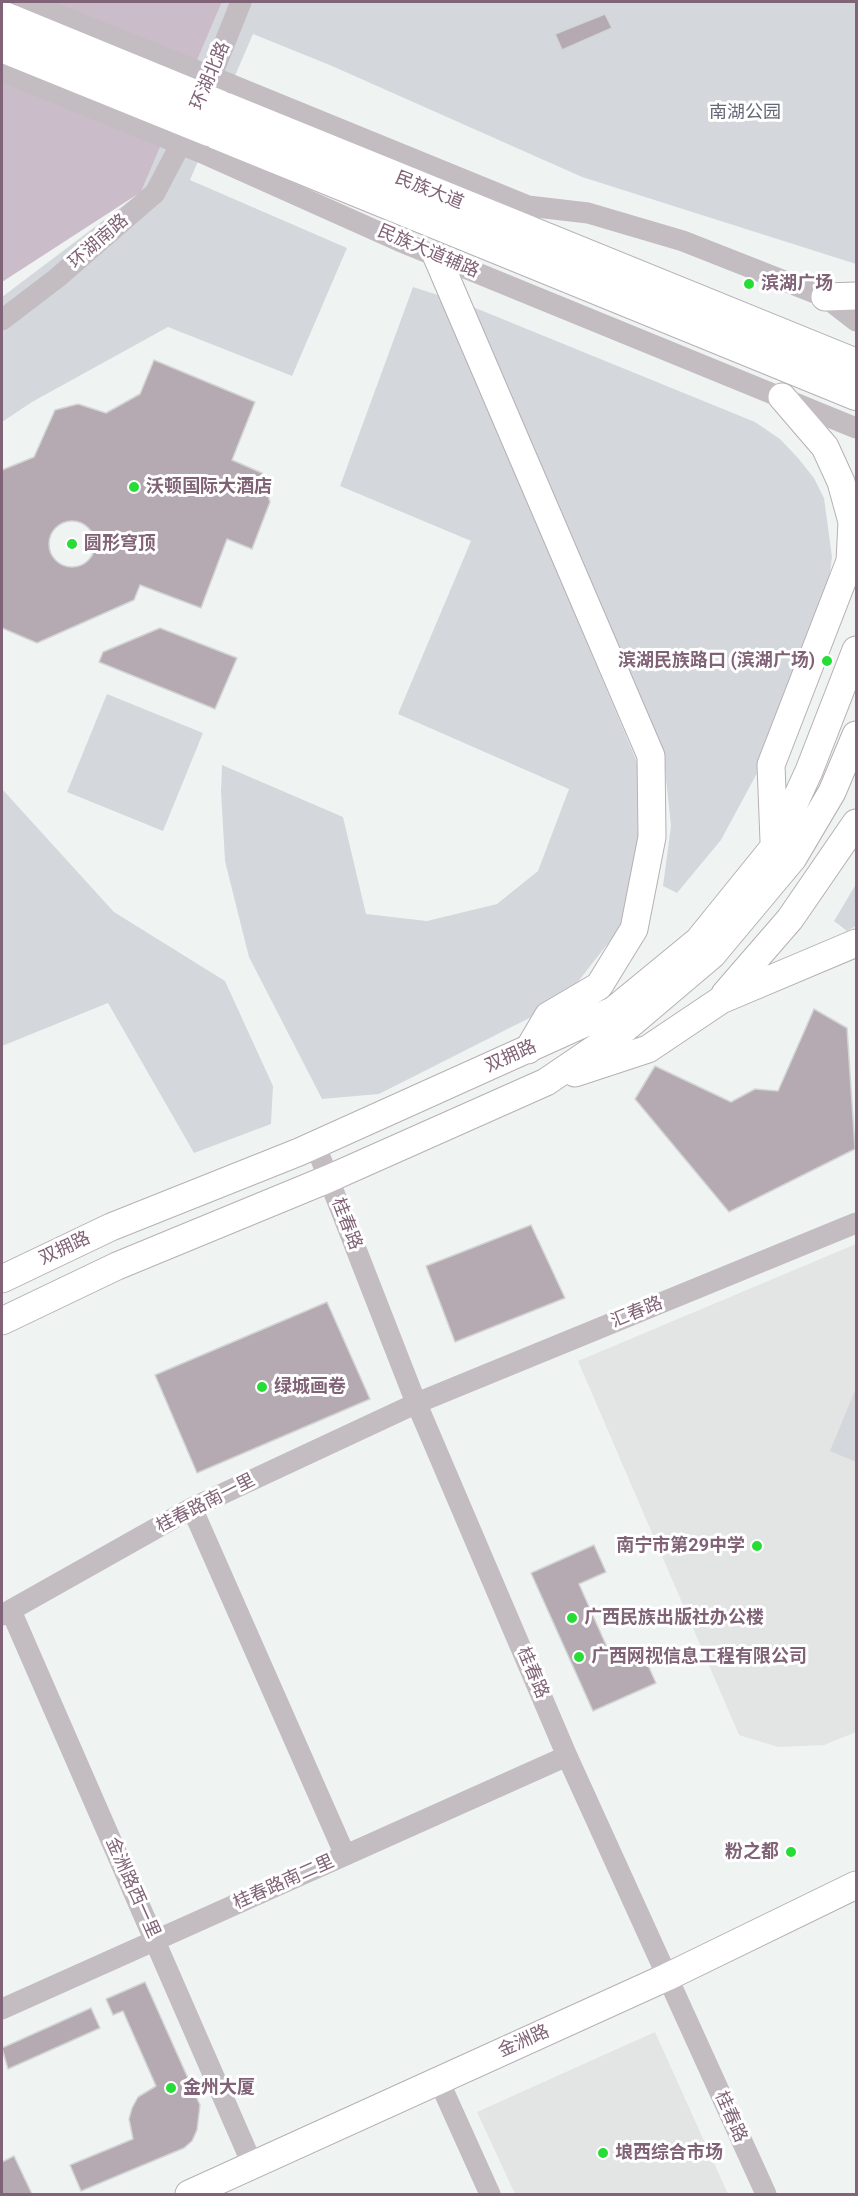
<!DOCTYPE html>
<html>
<head>
<meta charset="utf-8">
<style>
  body { margin:0 }
  #map { position:relative; width:858px; height:2196px; overflow:hidden; background:#eff4f3; font-family:Roboto,sans-serif }
  canvas { display:block }
  .frame { position:absolute; inset:0; border:3px solid #806377; pointer-events:none }
</style>
</head>
<body>
<div id="map">
<canvas width="858" height="2196"></canvas>
<div class="frame"></div>
</div>
<script>
const g = document.querySelector('canvas').getContext('2d');
g.lineJoin = 'round';
function paint(path, color) {
  g.fillStyle = color;
  g.fill(path, 'evenodd');
}
function trace(path, color, width, dash) {
  g.strokeStyle = color;
  g.lineWidth = width;
  g.lineCap = dash ? 'butt' : 'round';
  g.setLineDash(dash || []);
  g.stroke(path);
}
function write(font, color, halo, rows, align = 'center') {
  g.font = font + ' Roboto,"Noto Sans SC",sans-serif';
  g.lineWidth = 6;
  g.setLineDash([]);
  g.textBaseline = 'middle';
  g.strokeStyle = halo;
  g.fillStyle = color;
  for (const [text, x, y, turn = 0] of rows) {
    g.save();
    g.translate(x, y);
    g.rotate((+turn || 0) * Math.PI / 180);
    g.textAlign = isNaN(turn) ? turn : align;
    if (halo) g.strokeText(text, 0, 0);
    g.fillText(text, 0, 0);
    g.restore();
  }
}
paint(new Path2D(`
  M856 1244V1732L824 1745 778 1747 739 1735 578 1361Z
  M655 2032 728 2194H515L477 2112Z`), '#e3e4e4');
paint(new Path2D(`
  M222 2H856V264L582 177 332 66 253 34 190 180 347 248 292 376 168 327 32 402 2 422V297L141 192Z
  M413 287 441 296 637 762 638 835 623 924 563 1001 379 1094 322 1099 249 957 225 861 221 792 222 765 343 817 366 914 427 921 497 904 538 871 569 789 398 714 471 541 340 486Z
  M468 305 755 422 780 439 798 458 814 478 824 498 832 557 824 618 769 751 721 840 677 893 663 886 671 826 663 750Z
  M107 694 203 733 163 831 67 792Z
  M2 789 114 912 225 981 273 1086 271 1124 194 1153 108 1003 2 1046Z
  M856 884V926L847 931 834 921Z
  M856 1388V1462L830 1451Z`), '#d4d8dd');
paint(new Path2D(`
  M2 2H222L141 192 2 282Z`), '#cabcc8');
const building = new Path2D(`
  M605 14 612 28 562 50 555 34Z
  M154 360 255 402 232 460 262 473 270 502 252 549 227 539 201 608 140 585 134 600 37 643 2 628V470L34 457 55 410 78 404 106 413 140 394Z
  M49 544a23 23 0 1 1 46 0a23 23 0 1 1-46 0Z
  M160 628 237 658 215 709 99 662 103 652Z
  M814 1009 847 1028 855 1149 729 1212 635 1099 655 1066 731 1102 755 1089 778 1091Z
  M531 1225 565 1298 455 1342 426 1266Z
  M327 1302 370 1399 197 1473 155 1375Z
  M594 1545 606 1572 579 1584 614 1663 642 1652 656 1683 593 1711 531 1573Z
  M145 1982 200 2105 197 2130 192 2141 184 2148 81 2191 70 2165 133 2139 129 2119 132 2108 138 2097 156 2086 123 2011 113 2015 106 1999Z
  M91 2008 100 2028 8 2069 2 2048Z
  M14 2156 32 2194H2V2162Z`);
paint(building, '#b5aab2');
trace(building, '#d2d5d4', 1.5);
const major = new Path2D(`
  M437 257 651 756 652 837 634 929 599 986 548 1016 528 1050
  M825 297 856 296
  M774 841 771 765 850 561 852 522 841 482 825 447 782 397
  M725 994 790 919 856 823
  M575 1073 648 1049 721 1000 856 943
  M2 1279 111 1227 299 1152 614 1010 698 941 774 847 809 771 856 650
  M2 1321 117 1266 328 1179 546 1082 627 1027 712 955 793 858 832 792 856 735
  M189 2194 667 1977 856 1885`);
const highway = new Path2D(`
  M219 106 856 365
  M209 130 856 394`);
trace(major, '#b7afb5', 29);
trace(highway, '#b6afb4', 34);
trace(new Path2D(`
  M227 83 528 206 588 213 683 241 825 297 856 321
  M205 92 241 2
  M200 152 399 241 856 428
  M2 320 57 278 155 193 189 128
  M315 1144 413 1395 567 1756 766 2194
  M192 1508 345 1855
  M11 1611 253 2166
  M2 1615 192 1508 417 1403 856 1223
  M2 2009 567 1756
  M439 2081 490 2194`), '#c3bcc1', 21);
trace(major, '#fff', 27);
trace(highway, '#fff', 32);
const highwayBridge = new Path2D(`
  M2 17 219 106
  M2 46 209 130`);
trace(highwayBridge, '#b6afb4', 34, []);
trace(new Path2D(`
  M26 2 227 83
  M2 71 200 152`), '#c3bcc1', 21);
trace(highwayBridge, '#fff', 32);
for (const [x, y, r, color] of [
  [749,284,6,"#26dd36"],
  [134,487,6,"#26dd36"],
  [72,544,6,"#26dd36"],
  [827,661,6,"#26dd36"],
  [262,1387,6,"#26dd36"],
  [757,1546,6,"#26dd36"],
  [572,1618,6,"#26dd36"],
  [579,1657,6,"#26dd36"],
  [791,1852,6,"#26dd36"],
  [171,2088,6,"#26dd36"],
  [603,2153,6,"#26dd36"]
]) {
  const dot = new Path2D();
  dot.arc(x, y, r, 0, 2 * Math.PI);
  g.fillStyle = color;
  g.fill(dot);
  trace(dot, '#fff', 2);
}
write('18px', '#806377', '#fff', [
  ["环湖北路",211,76,-67],
  ["民族大道",429,191,22],
  ["环湖南路",99,242,-41],
  ["民族大道辅路",428,252,23],
  ["双拥路",511,1057,-24],
  ["桂春路",346,1224,69],
  ["双拥路",65,1249,-25],
  ["汇春路",637,1313,-22],
  ["桂春路南一里",206,1504,-27],
  ["桂春路",532,1673,67],
  ["桂春路南二里",284,1883,-24],
  ["金洲路西一里",132,1888,66],
  ["金洲路",524,2042,-24],
  ["桂春路",730,2117,66]
]);
write('18px', '#626977', '#fff', [
  ["南湖公园",745,113]
]);
write('bold 18px', '#806377', '#fff', [
  ["滨湖广场",761,284],
  ["沃顿国际大酒店",146,487],
  ["圆形穹顶",84,544],
  ["滨湖民族路口 (滨湖广场)",815,661,"right"],
  ["绿城画卷",274,1387],
  ["南宁市第29中学",745,1546,"right"],
  ["广西民族出版社办公楼",584,1618],
  ["广西网视信息工程有限公司",591,1657],
  ["粉之都",779,1852,"right"],
  ["金州大厦",183,2088],
  ["埌西综合市场",615,2153]
], 'left');
</script>
</body>
</html>
